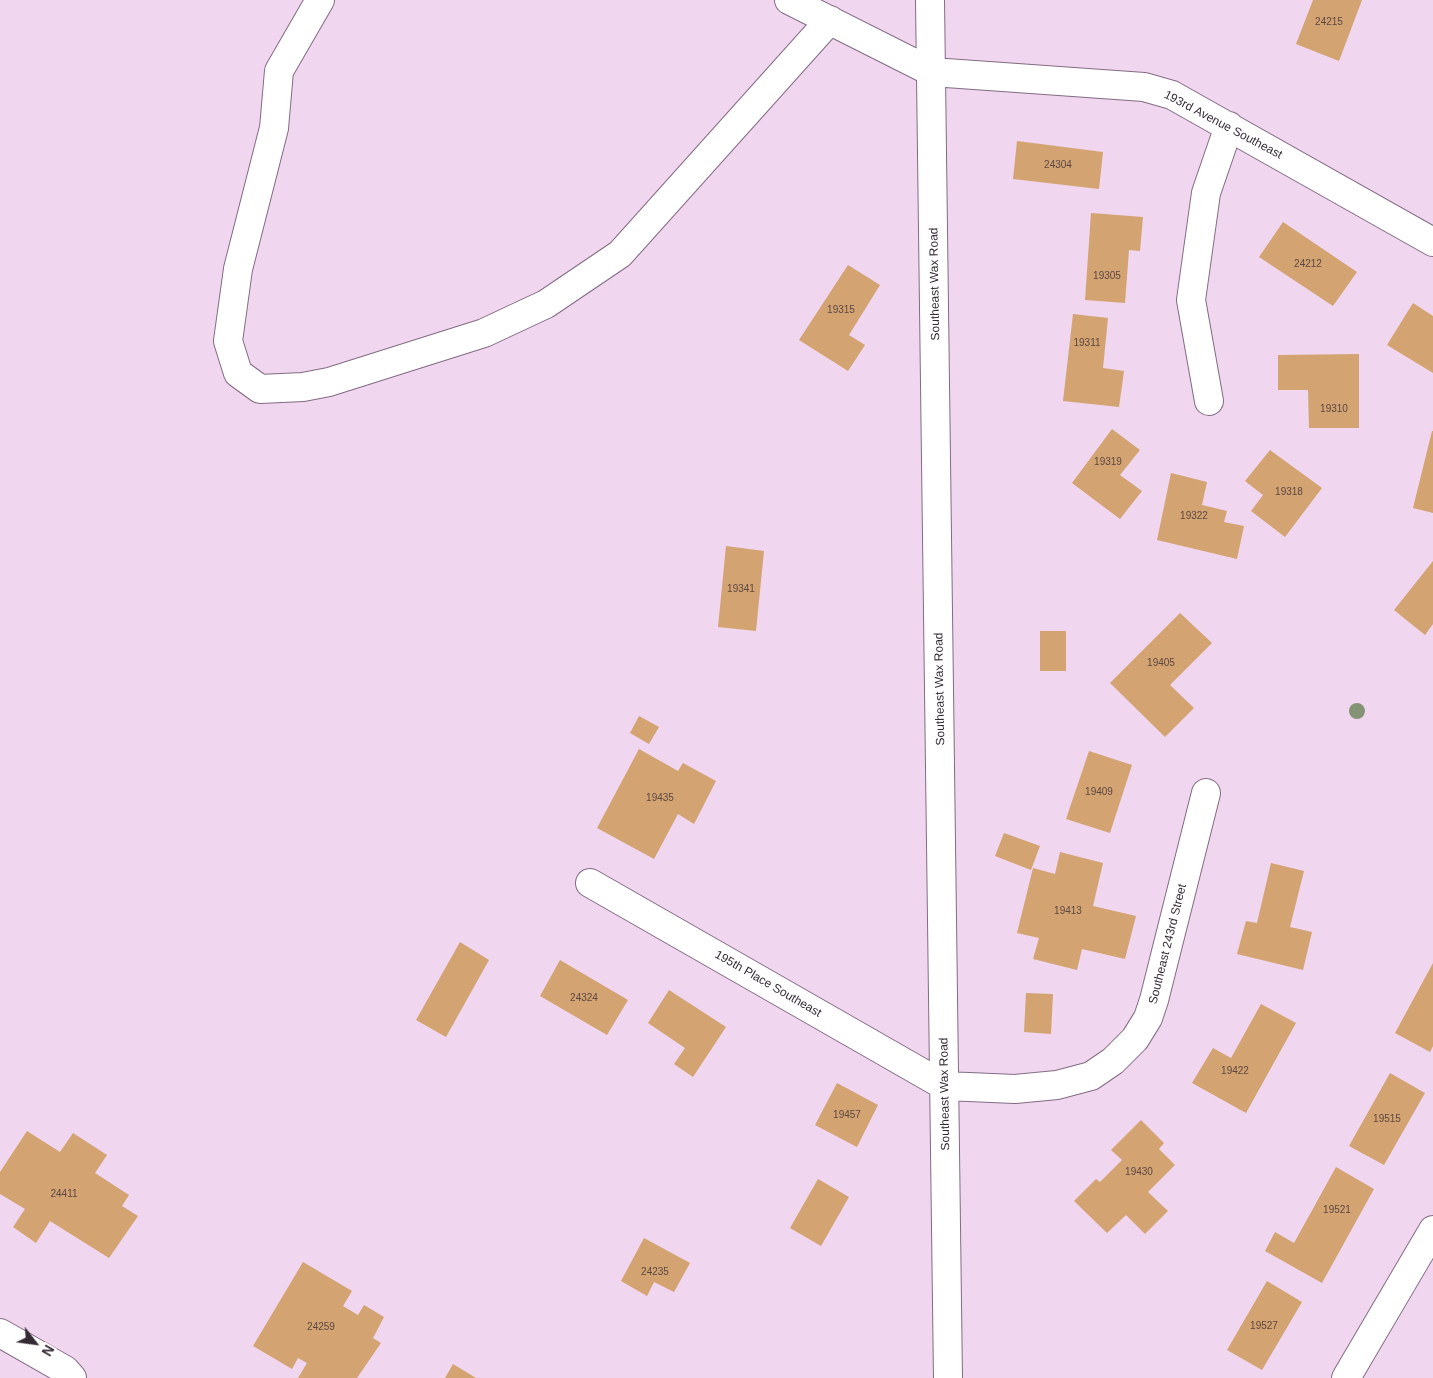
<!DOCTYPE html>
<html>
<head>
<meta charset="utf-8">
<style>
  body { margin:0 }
  #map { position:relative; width:1433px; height:1378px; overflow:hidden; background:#f0d6ef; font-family:Helvetica,sans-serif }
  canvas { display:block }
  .north { position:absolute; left:10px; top:1318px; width:50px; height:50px; -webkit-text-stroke:4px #fff; paint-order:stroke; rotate:120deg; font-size:14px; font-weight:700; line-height:20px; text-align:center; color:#342a34 }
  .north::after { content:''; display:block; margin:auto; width:18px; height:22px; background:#342a34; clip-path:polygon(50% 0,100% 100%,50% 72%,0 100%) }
</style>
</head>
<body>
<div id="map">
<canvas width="1433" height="1378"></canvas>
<div class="north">N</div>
</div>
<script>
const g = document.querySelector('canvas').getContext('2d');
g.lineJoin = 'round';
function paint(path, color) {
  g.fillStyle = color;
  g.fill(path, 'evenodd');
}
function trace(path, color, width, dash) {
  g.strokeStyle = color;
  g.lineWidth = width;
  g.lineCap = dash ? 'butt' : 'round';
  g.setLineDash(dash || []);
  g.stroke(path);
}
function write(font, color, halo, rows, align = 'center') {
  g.font = font + ' Helvetica,sans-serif';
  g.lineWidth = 4.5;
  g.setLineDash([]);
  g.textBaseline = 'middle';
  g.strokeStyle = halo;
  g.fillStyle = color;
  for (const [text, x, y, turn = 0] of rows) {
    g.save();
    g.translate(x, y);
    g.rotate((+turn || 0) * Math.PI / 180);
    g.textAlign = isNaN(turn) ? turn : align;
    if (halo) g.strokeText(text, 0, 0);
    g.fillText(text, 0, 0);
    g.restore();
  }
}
paint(new Path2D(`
  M1313 0H1362L1339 61 1296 44Z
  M1017 141 1103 152 1099 189 1013 179Z
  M1091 213 1143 217 1140 251 1129 250 1125 303 1085 300Z
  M1283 222 1357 272 1333 306 1259 257Z
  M848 265 880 285 849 335 865 345 848 371 799 340Z
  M1413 303 1433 316V373L1387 345Z
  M1073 314 1108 318 1103 368 1124 371 1119 407 1063 401Z
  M1359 354V428H1309L1308 390H1278V355Z
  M1112 429 1140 450 1120 475 1142 491 1120 519 1072 483Z
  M1432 431H1433V513L1413 508Z
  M1270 450 1322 488 1285 537 1251 511 1263 495 1245 481Z
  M1171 473 1207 482 1202 505 1227 511 1224 522 1244 526 1237 559 1157 540Z
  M726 546 764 551 756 631 718 627Z
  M1433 561V624L1425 635 1394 610Z
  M1180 613 1212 643 1170 685 1194 708 1165 737 1110 683Z
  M1040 631H1066V671H1040Z
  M639 716 659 727 649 744 630 733Z
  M639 749 678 771 683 763 716 781 694 824 678 814 654 859 597 828Z
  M1089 751 1132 765 1110 833 1066 819Z
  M1004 833 1040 846 1031 870 995 856Z
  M1060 852 1103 863 1093 906 1136 916 1125 959 1082 949 1077 970 1033 959 1039 938 1017 933 1033 868 1055 874Z
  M1271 863 1304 871 1290 927 1312 932 1303 970 1237 954 1246 921 1257 923Z
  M460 942 489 960 446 1037 416 1020Z
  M560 960 628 1000 607 1035 540 996Z
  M1433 963V1046L1430 1052 1395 1033Z
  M669 990 726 1027 693 1077 674 1064 685 1048 648 1023Z
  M1026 993 1053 994 1051 1034 1024 1032Z
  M1261 1004 1296 1023 1246 1113 1192 1083 1213 1048 1231 1058Z
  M1390 1073 1425 1093 1384 1165 1349 1146Z
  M837 1083 878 1105 857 1147 815 1125Z
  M1141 1120 1164 1143 1159 1149 1175 1165 1148 1192 1168 1211 1145 1234 1126 1215 1107 1233 1074 1201 1096 1179 1100 1182 1122 1160 1111 1150Z
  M27 1131 60 1152 73 1133 107 1155 95 1173 129 1195 122 1206 138 1216 109 1258 50 1221 36 1243 13 1227 25 1209 0 1194V1172Z
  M1336 1167 1374 1189 1322 1283 1265 1251 1275 1232 1294 1243Z
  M818 1179 849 1197 821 1246 790 1228Z
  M644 1238 690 1263 674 1292 654 1282 647 1296 621 1281Z
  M303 1262 352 1291 343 1306 358 1315 364 1305 384 1317 373 1338 381 1343 357 1378H298L307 1363 298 1358 292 1369 253 1346Z
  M1267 1281 1302 1302 1262 1370 1227 1350Z
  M453 1364 476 1378H445Z`), '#d3a371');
const minor = new Path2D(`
  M320 0 279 71 274 128 238 269 228 341 238 373 260 389 303 387 329 382 484 333 546 304 620 254 830 20
  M789 0 932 72 1144 87 1172 95 1433 242
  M930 0 948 1378
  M1209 401 1191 300 1206 193 1229 126
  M590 883 945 1086 1015 1089 1057 1085 1091 1076 1113 1061 1135 1039 1148 1018 1154 1000 1206 793
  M0 1333 65 1370 72 1378
  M1346 1378 1433 1230`);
trace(minor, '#836c83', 30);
trace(minor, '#fff', 28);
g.fillStyle = '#859375';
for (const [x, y] of [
  [1357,711]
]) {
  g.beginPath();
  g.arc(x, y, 8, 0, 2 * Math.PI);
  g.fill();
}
write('10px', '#5c4843', null, [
  ["24215",1329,22],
  ["24304",1058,165],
  ["24212",1308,264],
  ["19305",1107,276],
  ["19315",841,310],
  ["19311",1087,343],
  ["19310",1334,409],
  ["19319",1108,462],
  ["19318",1289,492],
  ["19322",1194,516],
  ["19341",741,589],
  ["19405",1161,663],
  ["19409",1099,792],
  ["19435",660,798],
  ["19413",1068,911],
  ["24324",584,998],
  ["19422",1235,1071],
  ["19457",847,1115],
  ["19515",1387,1119],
  ["19430",1139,1172],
  ["24411",64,1194],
  ["19521",1337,1210],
  ["24235",655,1272],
  ["19527",1264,1326],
  ["24259",321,1327]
]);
write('12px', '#342a34', '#fff', [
  ["193rd Avenue Southeast",1223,125,28],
  ["Southeast Wax Road",935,284,-91],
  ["Southeast Wax Road",940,689,-91],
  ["Southeast 243rd Street",1168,944,-76],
  ["195th Place Southeast",768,984,30],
  ["Southeast Wax Road",945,1094,-91]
]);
</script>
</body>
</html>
